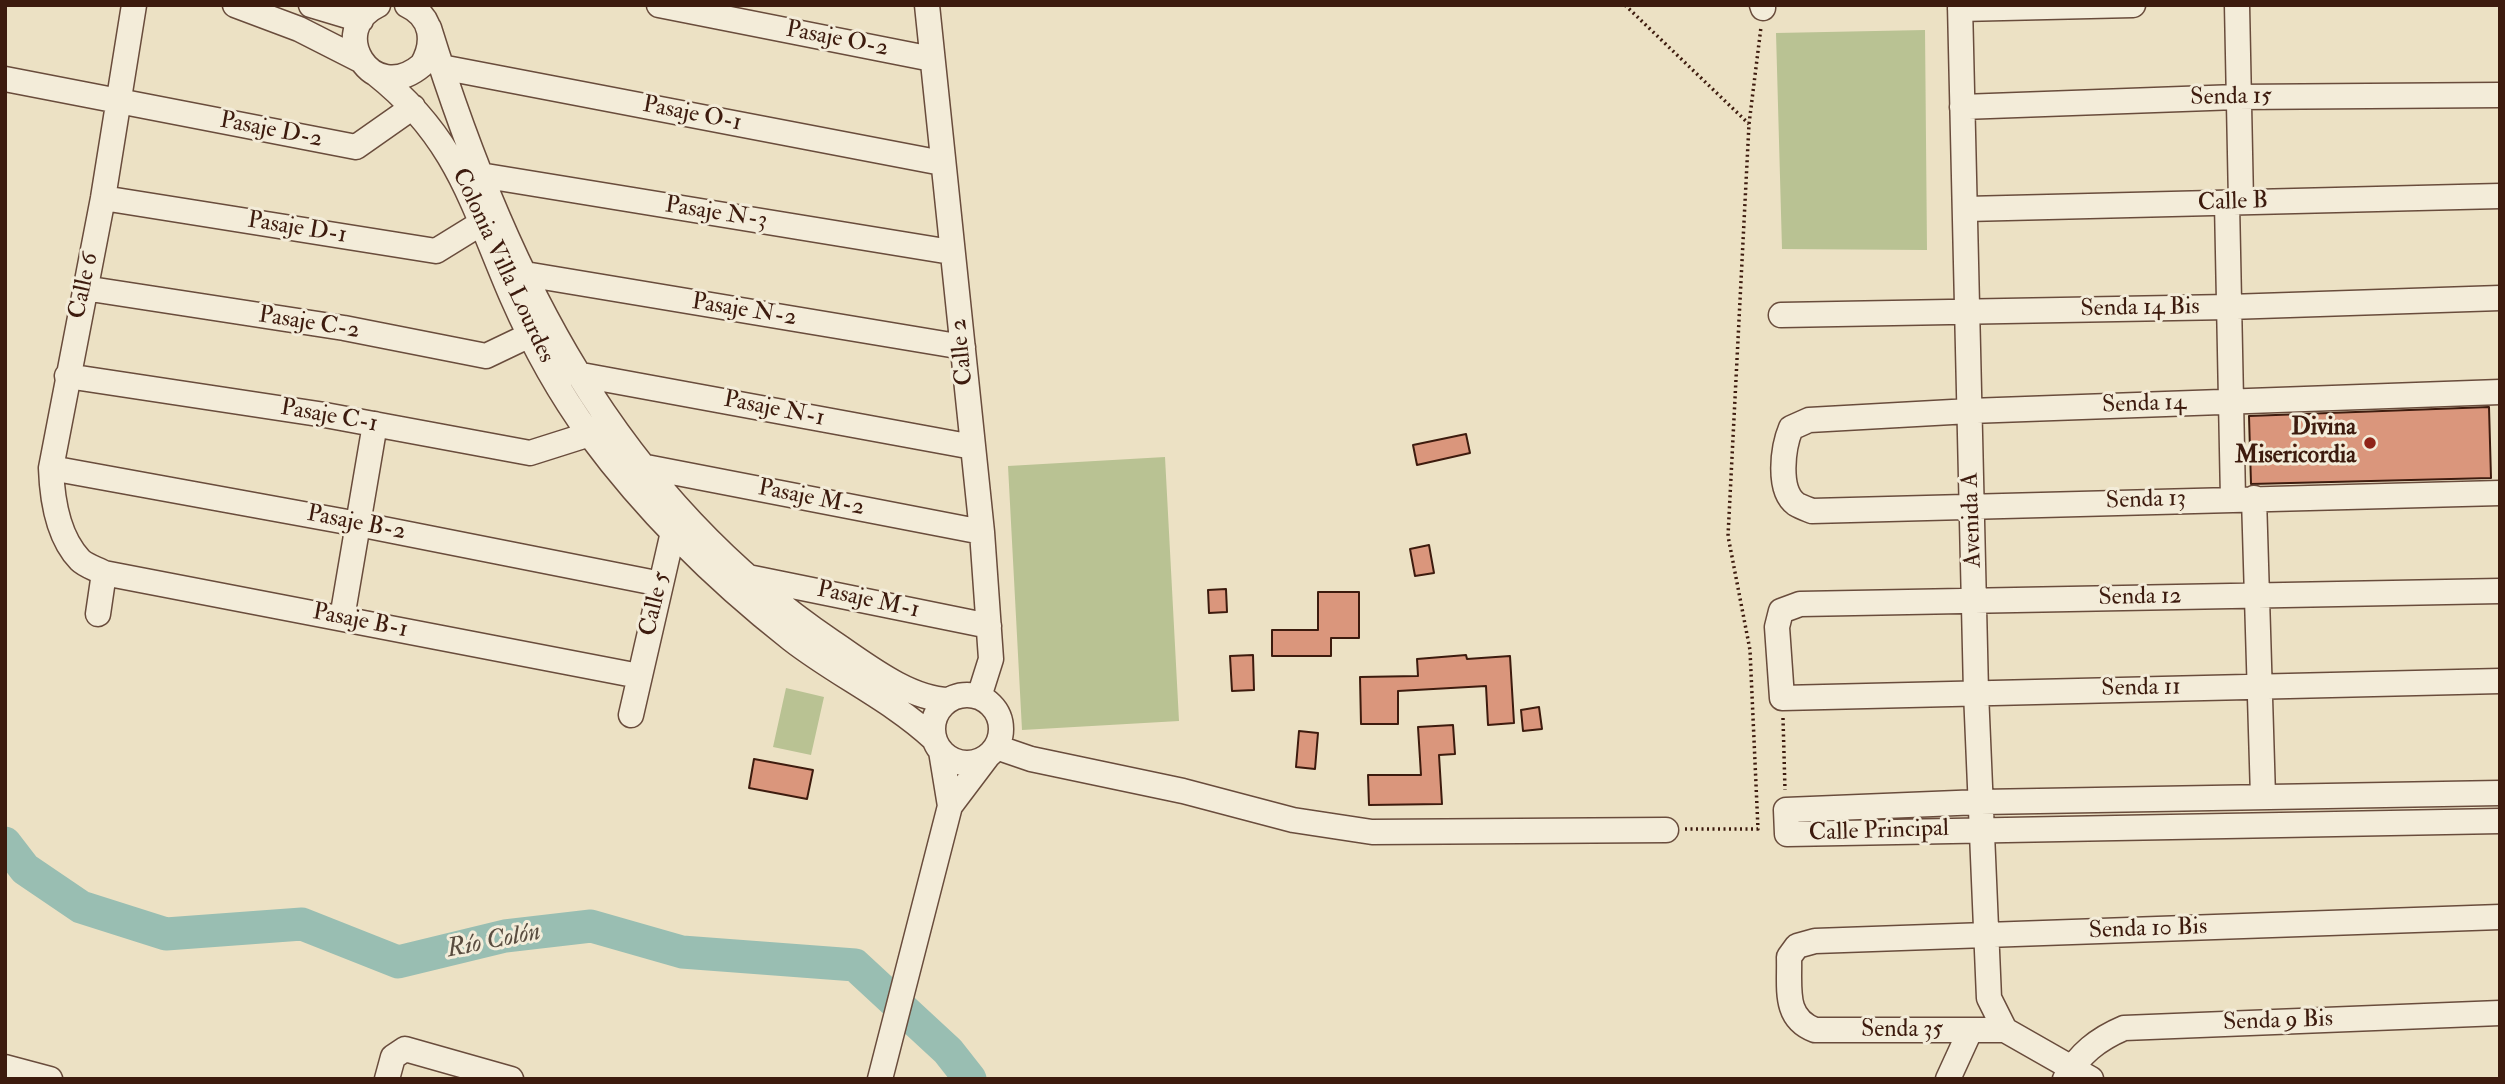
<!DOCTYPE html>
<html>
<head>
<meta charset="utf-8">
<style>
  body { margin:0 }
  #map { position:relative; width:2505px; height:1084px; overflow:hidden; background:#ece1c4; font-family:"IM FELL Double Pica",serif }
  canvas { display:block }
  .frame { position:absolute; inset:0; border:7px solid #3d1b0e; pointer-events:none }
</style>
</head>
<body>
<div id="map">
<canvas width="2505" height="1084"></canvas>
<div class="frame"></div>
</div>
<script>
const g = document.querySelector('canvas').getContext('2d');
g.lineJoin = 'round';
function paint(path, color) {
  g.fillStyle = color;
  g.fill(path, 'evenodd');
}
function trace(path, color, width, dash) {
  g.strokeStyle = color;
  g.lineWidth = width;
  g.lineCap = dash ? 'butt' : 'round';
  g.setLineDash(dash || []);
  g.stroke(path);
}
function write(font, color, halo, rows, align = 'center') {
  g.font = font + ' "IM FELL Double Pica",serif';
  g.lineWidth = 6;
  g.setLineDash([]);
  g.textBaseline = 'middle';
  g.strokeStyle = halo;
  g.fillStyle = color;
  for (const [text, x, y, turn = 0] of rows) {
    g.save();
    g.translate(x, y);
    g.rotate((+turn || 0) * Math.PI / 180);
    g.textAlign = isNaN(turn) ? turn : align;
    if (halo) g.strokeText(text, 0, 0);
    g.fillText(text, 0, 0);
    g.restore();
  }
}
paint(new Path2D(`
  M1925 30 1927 250 1782 249 1776 33Z
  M1165 457 1179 721 1022 730 1008 466Z
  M786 688 824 697 811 755 773 747Z`), '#b9c293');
trace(new Path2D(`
  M5 843 25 869 81 907 166 934 302 924 398 962 505 936 591 926 682 952 855 965 948 1051 970 1079`), '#99beb2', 33);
const building = new Path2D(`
  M2489 407 2491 478 2251 484 2249 416Z
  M1466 434 1470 453 1417 465 1413 445Z
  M1429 545 1434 573 1415 576 1410 549Z
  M1226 589 1227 612 1209 613 1208 590Z
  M1318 592H1359V638H1331V656H1272V630H1318Z
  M1253 655 1254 690 1232 691 1230 656Z
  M1466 655 1467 659 1510 656 1514 723 1488 725 1486 686 1398 691V724H1361L1360 677 1418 676 1417 659Z
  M1539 707 1542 729 1523 731 1521 710Z
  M1453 725 1455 754 1439 755 1442 804 1369 805 1368 775H1421L1418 727Z
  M1299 731 1318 733 1315 769 1296 767Z
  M754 759 813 770 807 799 749 788Z`);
paint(building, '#da967c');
trace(building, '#3d1b0e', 2);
const minor = new Path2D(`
  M134 5 103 198 51 468C52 498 58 537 80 560 86 566 97 569 104 573L639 676
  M235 5 299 29 360 60
  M311 5 361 20
  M378 5C326 29 371 108 422 65 435 43 433 17 407 5
  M659 5 932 59
  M927 5 982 532 991 659 979 697
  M1762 5 1763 8
  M1960 5 1976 692 1989 998 2005 1030 2091 1079
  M2237 5 2241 202
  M1960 9 2133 5
  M429 28C505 273 613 494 832 642 865 664 908 699 949 700
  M441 67 942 163
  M376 74C458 139 473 207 512 297 533 345 560 394 590 435 647 512 716 580 791 639 837 675 891 699 934 739
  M5 79 356 147 413 107
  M1962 107 2237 97 2500 95
  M480 175 951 252
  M103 198 436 251 483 222
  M2227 203 2233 499
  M1966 209 2500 196
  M525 274 963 347
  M84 288 344 328 486 356 530 335
  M1781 315 2229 307 2500 298
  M576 374 973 447
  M67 376 325 415 530 453 590 434
  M2500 392 1970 411 1809 420 1791 428C1783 447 1777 490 1796 504 1801 507 1807 509 1812 511L2500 493
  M641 466 982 532
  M51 468 358 524 661 584
  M2254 498 2263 797
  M748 577 989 626
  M2500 591 1800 604 1781 611 1777 627 1782 698 2500 681
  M98 614 104 573
  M342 618 375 424
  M933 729a34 34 0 1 1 68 0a34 34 0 1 1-68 0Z
  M631 715 673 532
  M996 747 1031 759 1183 791 1293 820 1372 832 1666 830
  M941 751 950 806
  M2500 793 1981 802 1786 810 1787 834 2500 821
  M2005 1030H1815C1783 1018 1790 988 1789 957L1797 946 1815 941 2500 917
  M5 1067 50 1079
  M387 1079 393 1057 405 1049 511 1079
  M880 1079 950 806 987 757
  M1948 1079 1970 1031
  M2065 1079C2079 1054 2098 1039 2124 1028L2500 1013`);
trace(minor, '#694c3c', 27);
trace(new Path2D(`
  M1625 5 1749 124
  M1783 718 1785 790
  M1685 829H1758L1750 650 1728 536 1749 124 1761 27`), '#3d1b0e', 3.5, [2, 3.5]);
trace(minor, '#f3ecd9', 24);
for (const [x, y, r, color] of [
  [2370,443,7,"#8f2418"]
]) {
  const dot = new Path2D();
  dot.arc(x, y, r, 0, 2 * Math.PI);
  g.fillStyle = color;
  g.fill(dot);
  trace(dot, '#f3ecd9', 2.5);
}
write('24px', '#3d1b0e', '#f3ecd9', [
  ["Pasaje O-2",837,40,11],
  ["Senda 15",2231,98,-1],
  ["Pasaje O-1",692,115,11],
  ["Pasaje D-2",271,131,11],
  ["Calle B",2233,203,-2],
  ["Pasaje N-3",716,214,9],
  ["Pasaje D-1",297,229,9],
  ["Colonia Villa Lourdes",502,266,65],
  ["Calle 6",85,286,-78],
  ["Senda 14 Bis",2140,309,-1],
  ["Pasaje N-2",744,311,9],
  ["Pasaje C-2",309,324,9],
  ["Calle 2",963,352,-96],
  ["Senda 14",2144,405,-2],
  ["Pasaje N-1",774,410,11],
  ["Pasaje C-1",329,417,10],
  ["Pasaje M-2",811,499,11],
  ["Senda 13",2146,501,-2],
  ["Avenida A",1973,520,-92],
  ["Pasaje B-2",356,524,11],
  ["Senda 12",2140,598,-1],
  ["Pasaje M-1",868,601,12],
  ["Calle 5",656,604,-77],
  ["Pasaje B-1",360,622,11],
  ["Senda 11",2141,689,-1],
  ["Calle Principal",1879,832,-2],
  ["Senda 10 Bis",2148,930,-2],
  ["Senda 9 Bis",2278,1022,-2],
  ["Senda 35",1902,1031]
]);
write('bold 24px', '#3d1b0e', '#f3ecd9', [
  ["Divina",2356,429],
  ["Misericordia",2356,457]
], 'right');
write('italic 26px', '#594c3f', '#f3ecd9', [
  ["Río Colón",494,942,-11]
]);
</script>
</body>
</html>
